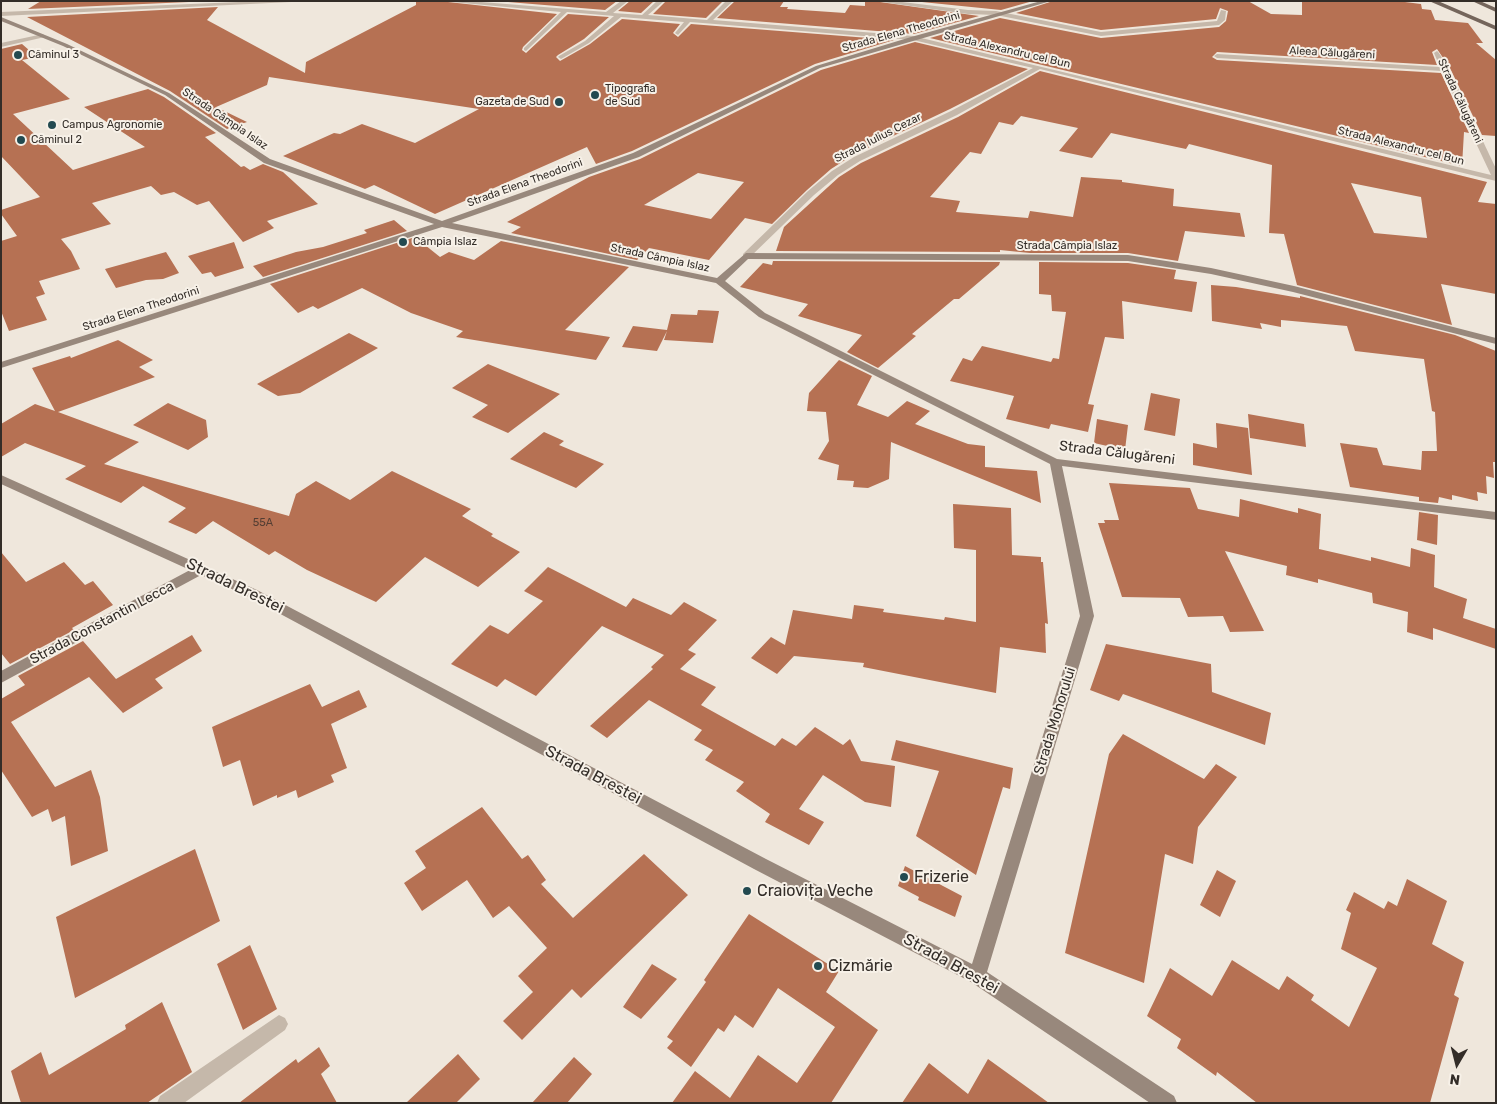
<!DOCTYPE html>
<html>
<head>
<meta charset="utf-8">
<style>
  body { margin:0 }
  #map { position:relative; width:1497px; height:1104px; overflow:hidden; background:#efe7dc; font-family:Rubik,sans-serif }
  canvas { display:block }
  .frame { position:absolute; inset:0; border:2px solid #332d28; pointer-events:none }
  .north { position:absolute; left:1432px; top:1039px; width:50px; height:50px; -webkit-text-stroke:4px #f7f1e8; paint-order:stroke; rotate:188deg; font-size:14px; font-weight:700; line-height:20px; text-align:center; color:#332d28 }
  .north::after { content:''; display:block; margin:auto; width:18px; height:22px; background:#332d28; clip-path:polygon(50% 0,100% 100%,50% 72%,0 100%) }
</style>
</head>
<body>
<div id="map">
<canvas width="1497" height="1104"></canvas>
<div class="frame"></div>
<div class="north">N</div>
</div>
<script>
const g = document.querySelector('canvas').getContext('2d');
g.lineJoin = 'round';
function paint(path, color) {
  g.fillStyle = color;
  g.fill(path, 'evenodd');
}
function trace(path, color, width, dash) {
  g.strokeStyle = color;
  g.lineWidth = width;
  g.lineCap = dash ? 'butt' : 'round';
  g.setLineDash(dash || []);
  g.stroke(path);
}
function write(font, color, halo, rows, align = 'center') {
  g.font = font + ' Rubik,sans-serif';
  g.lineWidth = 4;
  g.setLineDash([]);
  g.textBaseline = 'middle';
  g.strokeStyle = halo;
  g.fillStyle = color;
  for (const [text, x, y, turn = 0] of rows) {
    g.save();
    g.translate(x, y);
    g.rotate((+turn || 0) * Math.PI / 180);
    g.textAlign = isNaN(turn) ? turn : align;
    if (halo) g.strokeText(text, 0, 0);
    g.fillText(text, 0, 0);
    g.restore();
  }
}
paint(new Path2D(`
  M41 1H212L28 9Z
  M416 1H439L557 14 523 47 522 50 526 53 568 14 609 17 584 39 558 55 556 57 560 61 590 44 622 19 680 24 673 33 678 37 691 24 894 40 815 64 632 151 596 164 587 147 435 214 374 185 365 189 283 156 334 133 340 134 362 124 415 143 479 109 269 77 267 85 216 107 247 122 227 129 170 91 27 17 218 7 207 20 305 73 306 62 416 5Z
  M496 1H617L605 10Z
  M630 1H654L641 13 618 11Z
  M666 1H723L706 18 653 14Z
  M735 1H784L780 7H788L787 9 845 13 850 5 865 6V1H873L979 16 914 34 717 18Z
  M912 1H1033L1001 10Z
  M1053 1H1248L1271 14 1302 15V1H1397L1421 4 1422 9 1431 10 1435 20 1468 23 1483 43H1476L1496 60V136L1482 135 1450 68 1437 49 1432 52 1437 65 1217 52 1212 57 1217 60 1441 73 1469 133 1464 132 1462 166 930 38 1000 18 1101 38 1219 27 1226 21 1228 11 1220 8 1216 19 1101 30 1016 13Z
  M915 42 1028 69 950 109 853 155 831 169 807 190 772 224 745 218 709 260 649 248 637 260 511 233 521 227 507 222 589 177 640 159 821 70ZM698 173 744 182 711 219 644 205Z
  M22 44 37 57 22 60 70 99 13 114 73 170 145 147 84 107 148 89 164 97 216 133 205 137 241 167 244 166 250 170 263 164 283 172 318 204 267 221 274 228 243 242 209 201 197 205 174 192 161 195 151 186 92 203 111 224 61 239 71 251 80 269 39 281 45 294 36 297 47 320 9 331 1 311V241L17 236 1 214V210L40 197 1 156V49Z
  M1040 71 1487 182 1478 202 1496 204V294L1441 284 1452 325 1297 285 1284 234 1269 233 1272 165 1189 144 1186 149 1111 133 1092 158 1059 151 1078 128 1021 116 1013 125 999 122 981 154 970 152 930 197 960 201 956 212 1028 218 1030 211 1073 217 1081 177 1122 180V182L1174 189 1173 206 1240 213 1245 237 1185 231 1178 261 1128 253H1030L1000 250V252L776 251 784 227 839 177 861 163 958 117ZM1351 183 1421 197 1427 238 1374 233Z
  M394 220 407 231 263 277 253 266 296 252 323 247 367 233 364 230Z
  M415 237 440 257 449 252 474 260 501 241 629 267 565 330 610 337 596 360 456 337 463 331 411 313 362 288 318 309 313 306 298 313 270 284Z
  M234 242 244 268 215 277 211 272 202 274 188 256Z
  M166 252 179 273 163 279 146 280 116 288 105 269Z
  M773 261 1000 262 999 265 959 299H954L912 334 916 336 878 368 847 352 862 335 798 316 808 304 740 287 763 263 772 265Z
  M1039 262 1128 263 1176 270 1174 279 1197 282 1192 312 1122 301 1124 339 1105 337 1088 404 1094 405 1088 432 1051 424 1049 429 1006 419 1014 396 950 381 963 358 972 361 982 346 1051 362 1053 358 1059 359 1066 312 1052 311 1051 295 1039 294Z
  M1211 285 1236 287 1300 298V296L1455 335 1496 351V462H1493L1494 478 1486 476 1487 494 1477 492 1478 501 1452 495V500L1439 497 1438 503 1419 501V497L1350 487 1340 443 1377 448 1383 465 1421 470 1422 451H1437L1435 412 1432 411 1424 359 1355 351 1347 326 1281 320V327L1260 323 1262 329 1212 321Z
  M698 310 719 311 713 343 664 340 667 331 657 351 622 347 633 326 667 330 671 314 697 315Z
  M349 333 378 348 300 393 278 396 257 384Z
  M118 340 153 360 139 367 155 377 58 412 139 442 104 464 289 516 296 494 316 481 350 500 392 471 471 509 462 516 493 534 491 536 520 552 478 587 425 557 376 602 307 570 275 551 269 555 213 521 196 534 168 522 186 508 143 486 121 503 65 479 86 466 25 443 1 457V424L35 404 55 411 32 368 70 356 71 358Z
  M839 360 872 376 857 405 888 417 907 401 930 411 915 424 968 444 985 446V467L1037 471 1041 503 891 442 889 479 868 488 853 487 854 481 837 480 839 465 818 459 829 441 826 412 807 411 809 393Z
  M488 364 560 394 508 433 472 417 488 405 452 388Z
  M1151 393 1180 399 1175 436 1144 430Z
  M168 403 206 420 208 437 188 450 133 425Z
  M1248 414 1304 424 1306 447 1250 438Z
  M1097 419 1128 425 1125 450 1094 443Z
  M1216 423 1248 428 1252 475 1193 465V443L1217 448Z
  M544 432 564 441 559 445 604 464 576 488 510 459Z
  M1109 483 1190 488 1198 509 1239 517 1240 499 1298 513V508L1321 514 1319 549 1371 561V557L1410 567 1411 548 1435 555 1434 587 1467 599 1463 618 1496 629V649L1433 628V640L1407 632 1408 612 1373 603 1372 593 1318 579V583L1286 575 1287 566 1225 551 1264 631 1230 632 1223 616 1188 617 1180 598 1122 597 1098 523H1105L1104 520H1119Z
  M953 504 1011 508 1012 555 1041 557V562H1043L1048 624 1045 623 1046 653 1000 647 996 693 863 667 864 663 794 656 777 674 751 658 771 637 785 645 793 610 852 619 854 605 884 609 883 612 944 620 945 617 976 622V550L954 548Z
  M1419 512 1438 515 1437 545 1417 540Z
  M1 552 26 582 64 562 85 585 93 581 113 605 72 628 74 630 10 664 1 653Z
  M548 567 626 607 633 598 671 615 684 602 717 620 688 650 696 654 680 669 716 687 701 705 775 746 782 738 796 746 815 727 843 745 850 739 861 761 895 766 891 807 865 802 823 775 799 809 824 822 809 845 765 822 770 814 736 791 744 782 705 760 713 750 694 740 702 730 649 700 607 738 590 726 653 669 651 667 664 655 602 626 536 696 505 679 497 687 451 664 490 625 508 634 543 601 524 591Z
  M192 635 202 651 155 679 163 688 123 713 89 677 11 722 55 787 91 770 100 797 108 851 71 866 65 816 52 822 48 809 32 817 1 770V699L25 685 18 676 83 641 116 679Z
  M1106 644 1211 664 1212 692 1271 713 1265 745 1123 694 1119 701 1090 690Z
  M310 684 322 707 359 690 367 707 331 724 347 768 331 775 334 782 298 798 296 790 277 798V795L253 806 240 760 223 767 212 727Z
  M1123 734 1204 779 1216 764 1237 777 1198 827 1193 864 1165 854 1144 983 1065 953 1109 754Z
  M896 740 1013 768 1010 789 1003 787 976 875 916 836 939 771 891 760Z
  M482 807 522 859 528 855 546 880 541 884 573 918 644 854 688 895 581 998 572 989 522 1040 503 1021 533 992 518 976 547 948 509 906 493 918 467 880 422 911 404 883 426 868 415 851Z
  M195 849 220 921 75 998 56 917Z
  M905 866 962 896 955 917 918 900 919 897 898 886Z
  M1217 870 1236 881 1220 917 1200 905Z
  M1407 879 1447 901 1432 944 1464 962 1454 995 1459 998 1430 1103H1257L1217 1072 1216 1076 1177 1048 1181 1039 1147 1016 1170 968 1212 996 1232 960 1279 990 1287 976 1314 995 1311 1000 1349 1027 1377 968 1341 949 1351 913 1346 910 1354 892 1384 909 1388 901 1397 906Z
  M749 914 839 971 826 992 878 1030 831 1103H672L695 1071 730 1098 758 1055 797 1083 835 1027 778 988 753 1028 735 1015 724 1032 718 1028 691 1067 667 1048 673 1041 667 1037 706 982 704 980Z
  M250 945 277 1009 243 1030 217 964Z
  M652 964 677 979 641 1019 623 1007Z
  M162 1002 192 1072 147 1103H21L11 1071 41 1052 49 1075 126 1029 125 1025Z
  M319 1047 330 1066 321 1074 337 1103H239L296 1059 298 1063Z
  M458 1054 480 1079 456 1103H406Z
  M574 1057 592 1074 567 1103H532Z
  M988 1059 1049 1103H902L929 1063 968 1094Z`), '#b67153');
paint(new Path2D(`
  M262 1H312L1 16V12Z
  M441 1H469L606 12 621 1H628L613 13 642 15 657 1H664L648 15 707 20 726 1H733L713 20 913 36 1491 175 1442 71 1217 58 1214 56 1217 54 1440 67 1434 53 1437 51C1445 56 1487 151 1496 168V181L1040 69 957 115 860 161 838 175 814 195 749 258H743V254L808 191 832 171 854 157 951 111 1033 68 913 40 690 22 678 35 675 33 684 22 621 17 589 43 561 59 558 57 559 56 585 41 614 16 567 12 526 51 524 50V48L561 12Z
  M875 1H894L968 10 996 11 1101 32 1217 21 1221 10 1226 11 1225 20 1219 25 1101 36 996 15 968 14Z
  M43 34 45 37 1 47V43Z
  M279 1015 285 1018 288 1024 285 1030 184 1103H157L160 1096Z`), '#c5b8aa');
paint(new Path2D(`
  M1041 1H1051L820 68 639 157 452 223 717 278 746 253 1128 255 1211 268 1294 286 1496 338V344L1293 292 1211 274 1128 261 748 259 725 281 765 313 1057 459 1496 512V520L1062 466 1094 616 987 972 1174 1096 1177 1103H1150L971 982 754 869 247 596 201 575 1 683V671L190 570 1 484V475L257 590 766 859 972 964 1080 616 1050 464 759 317 716 283 442 227 1 368V362L434 224 264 163 165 95 63 46 1 21V17L67 44 169 93 270 159 442 221 633 153 816 66 911 37Z`), '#98887c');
paint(new Path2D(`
  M1429 1H1438L1496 26V30Z
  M1472 1H1480L1496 8V12Z`), '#74655b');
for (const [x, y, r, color] of [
  [18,55,5,"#234a50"],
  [595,95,5,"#234a50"],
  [559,102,5,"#234a50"],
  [52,125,5,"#234a50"],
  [21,140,5,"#234a50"],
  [403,242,5,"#234a50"],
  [904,877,5,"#234a50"],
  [747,891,5,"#234a50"],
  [818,966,5,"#234a50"]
]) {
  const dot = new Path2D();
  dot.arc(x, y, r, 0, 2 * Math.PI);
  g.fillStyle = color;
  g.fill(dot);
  trace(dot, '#f7f1e8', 2);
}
write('11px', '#332d28', '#f7f1e8', [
  ["Strada Elena Theodorini",901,32,-16],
  ["Strada Alexandru cel Bun",1007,50,13],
  ["Aleea Călugăreni",1332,53,3],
  ["Strada Călugăreni",1460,101,65],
  ["Strada Câmpia Islaz",225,119,34],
  ["Strada Iulius Cezar",878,138,-27],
  ["Strada Alexandru cel Bun",1401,146,14],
  ["Strada Elena Theodorini",525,183,-20],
  ["Strada Câmpia Islaz",1067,246],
  ["Strada Câmpia Islaz",660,258,12],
  ["Strada Elena Theodorini",141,309,-18]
]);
write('11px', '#332d28', '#f7f1e8', [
  ["Căminul 3",28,55],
  ["Tipografia",605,89],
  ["de Sud",605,102],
  ["Gazeta de Sud",549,102,"right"],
  ["Campus Agronomie",62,125],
  ["Căminul 2",31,140],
  ["Câmpia Islaz",413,242]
], 'left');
write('11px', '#543e33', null, [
  ["55A",263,523]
]);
write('14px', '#332d28', '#f7f1e8', [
  ["Strada Călugăreni",1117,453,7],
  ["Strada Constantin Lecca",102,623,-28],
  ["Strada Mohorului",1055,721,-73]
]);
write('16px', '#332d28', '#f7f1e8', [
  ["Strada Brestei",235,586,26],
  ["Strada Brestei",593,775,28],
  ["Strada Brestei",951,964,29]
]);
write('16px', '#332d28', '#f7f1e8', [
  ["Frizerie",914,877],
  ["Craiovița Veche",757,891],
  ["Cizmărie",828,966]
], 'left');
</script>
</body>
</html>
